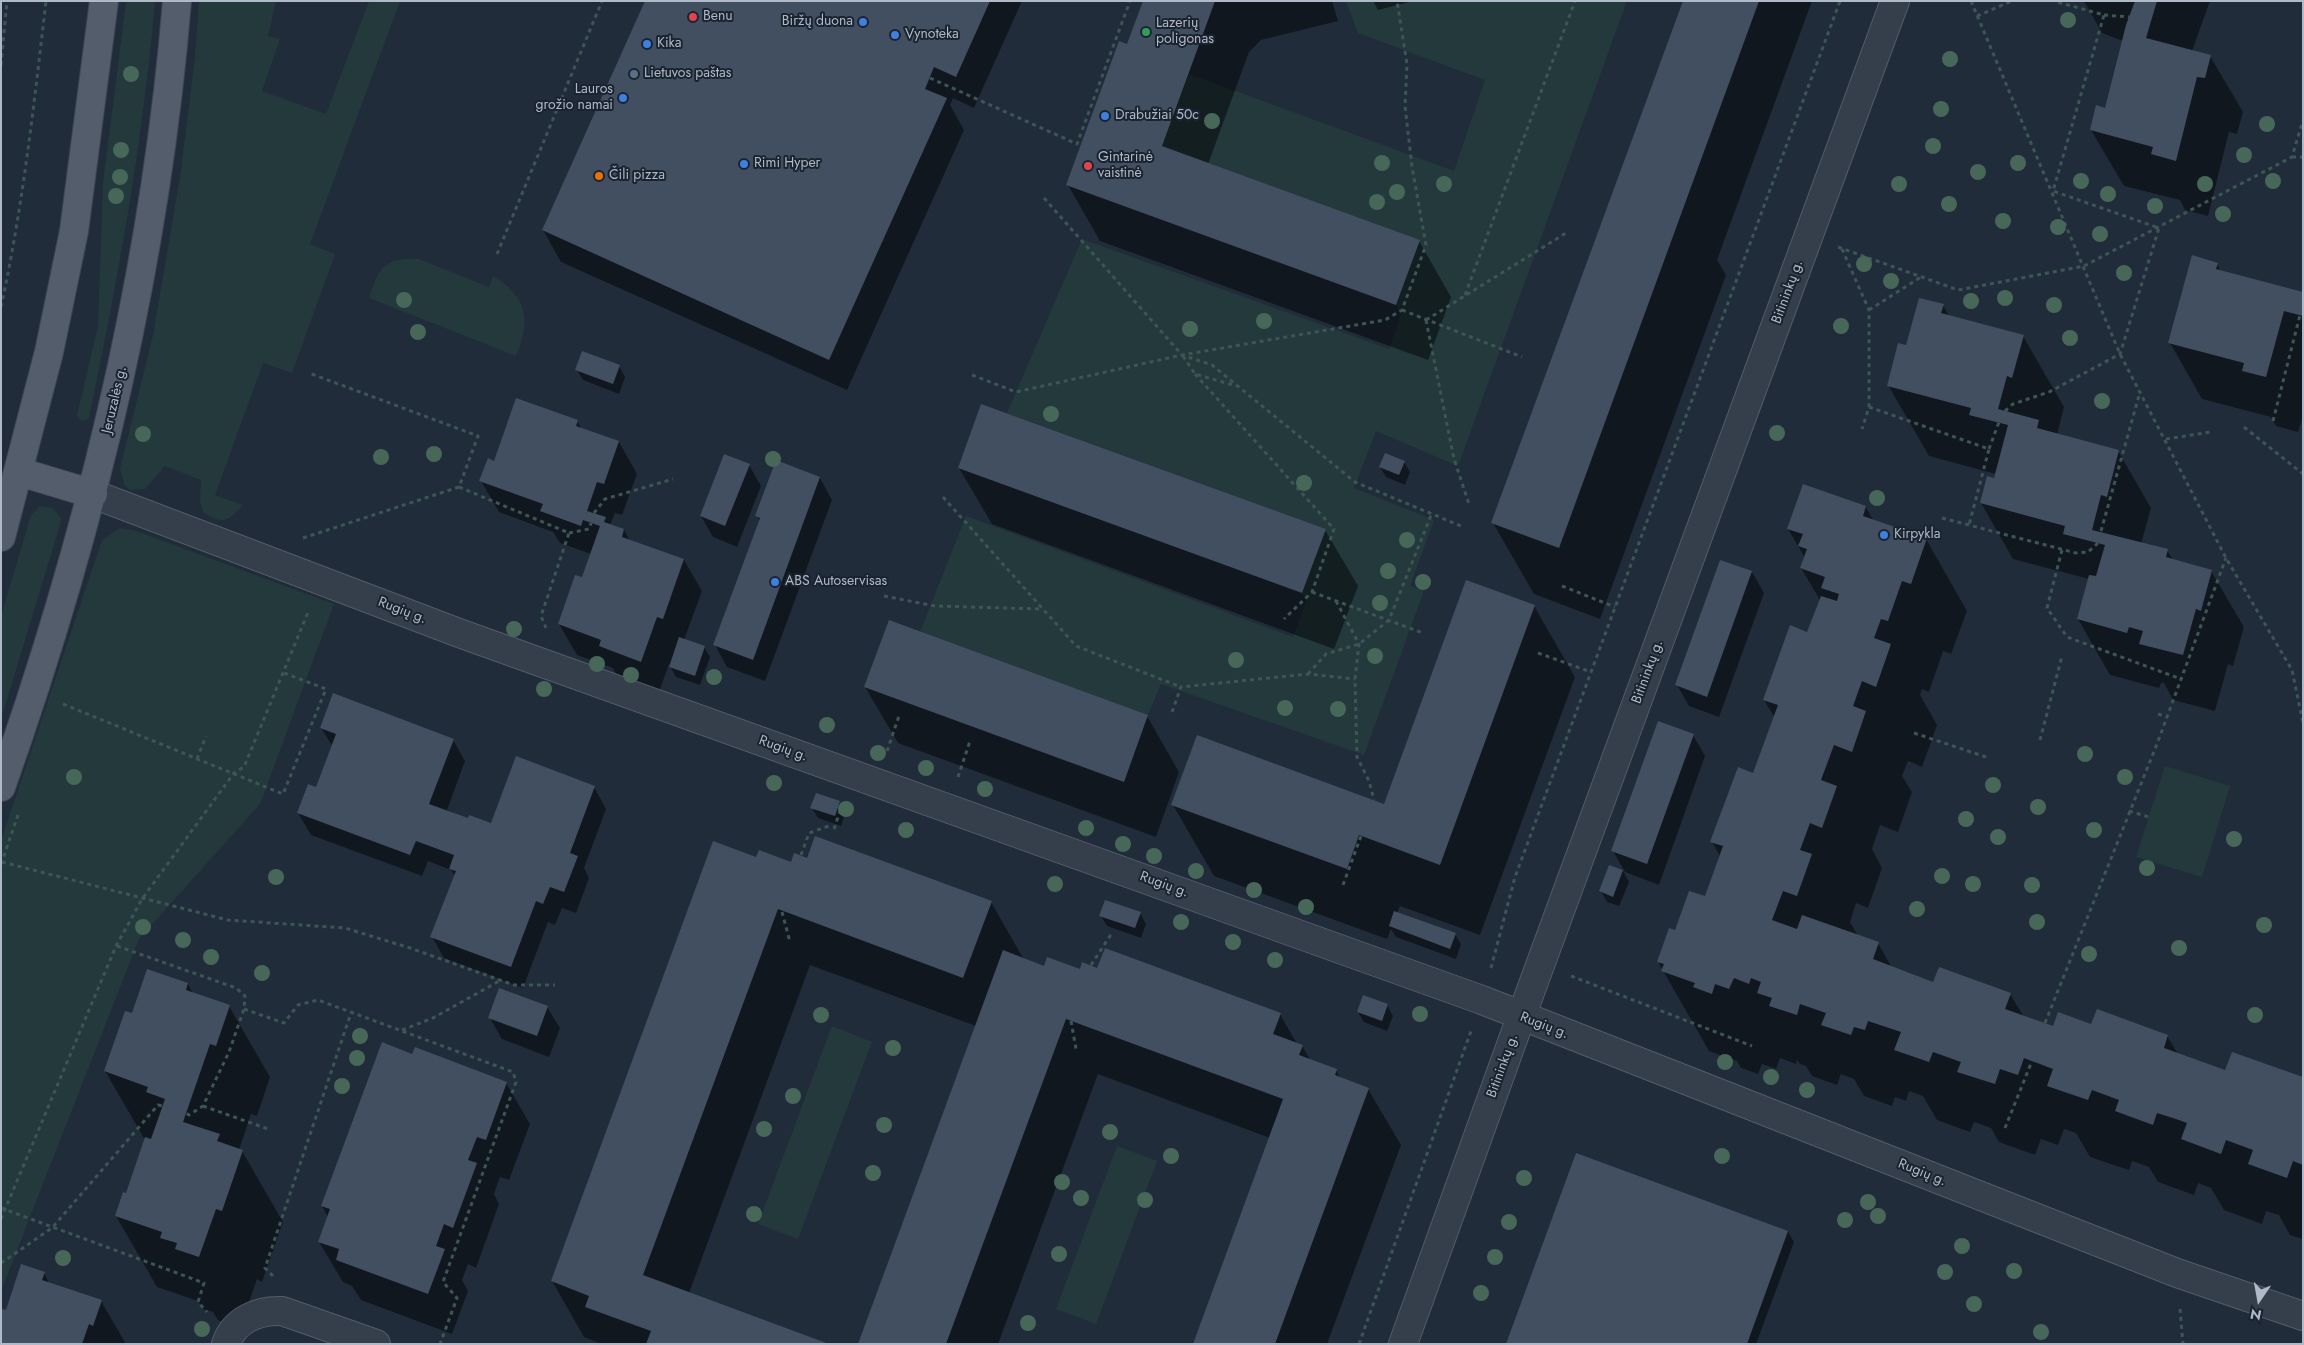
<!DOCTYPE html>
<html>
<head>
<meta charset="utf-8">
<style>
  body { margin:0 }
  #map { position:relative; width:2304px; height:1345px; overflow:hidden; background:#212c3b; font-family:Jost,sans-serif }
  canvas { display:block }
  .frame { position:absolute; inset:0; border:2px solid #b0b9c7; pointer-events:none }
  .north { position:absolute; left:2234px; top:1275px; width:50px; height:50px; -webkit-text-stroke:4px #1a2330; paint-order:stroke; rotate:192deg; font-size:14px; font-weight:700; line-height:20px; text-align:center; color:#b0b9c7 }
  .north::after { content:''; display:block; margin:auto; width:18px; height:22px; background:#b0b9c7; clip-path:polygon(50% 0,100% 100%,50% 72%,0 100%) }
</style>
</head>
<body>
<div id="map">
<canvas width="2304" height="1345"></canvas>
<div class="frame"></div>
<div class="north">N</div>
</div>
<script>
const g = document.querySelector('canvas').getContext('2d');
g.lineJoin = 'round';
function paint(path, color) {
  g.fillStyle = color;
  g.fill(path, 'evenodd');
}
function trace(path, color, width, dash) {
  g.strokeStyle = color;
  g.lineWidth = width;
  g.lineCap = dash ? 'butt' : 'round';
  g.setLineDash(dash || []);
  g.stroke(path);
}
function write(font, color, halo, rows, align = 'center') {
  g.font = font + ' Jost,sans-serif';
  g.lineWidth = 4;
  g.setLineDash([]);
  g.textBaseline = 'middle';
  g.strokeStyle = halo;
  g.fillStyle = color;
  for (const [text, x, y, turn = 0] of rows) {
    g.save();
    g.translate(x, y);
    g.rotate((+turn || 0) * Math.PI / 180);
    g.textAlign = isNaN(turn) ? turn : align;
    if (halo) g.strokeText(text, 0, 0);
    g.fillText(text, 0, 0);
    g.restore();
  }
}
paint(new Path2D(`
  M126 1H155C143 142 118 280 89 418L84 421 80 420 77 415 98 326 103 183Z
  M199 1H276L268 36 280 39 262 91 326 114 369 1H400L310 244 335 254 292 373 263 363 215 495 243 505C228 522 223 525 203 512L200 500 201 480 165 466 145 489 130 490 124 484 120 469 153 335 180 177 195 56Z
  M1346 1H1627L1458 466 1376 431 1354 488 1434 520 1410 586 1424 591 1364 755 1161 684 1148 715 920 632 966 516 1293 637 1306 601 1302 593 1326 529 1007 413 1082 239 1389 349 1401 314 1396 305 1419 240 1162 146 1189 74 1454 171 1485 80 1358 33Z
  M404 259H419L489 287 493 276C528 297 531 321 516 356L369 298C377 276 379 262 404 259Z
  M40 506 53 508 61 518 60 525 1 719V616L31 515Z
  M120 528 136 531 334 604 260 804 139 939 1 1291V840L102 540Z
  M2165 766 2230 786 2202 877 2136 857Z
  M832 1026 872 1042 798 1239 758 1224Z
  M1117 1146 1157 1161 1096 1324 1056 1309Z`), '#23393c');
paint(new Path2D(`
  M646 1H1022L974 108 953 98 950 105 964 130 847 390 561 262 543 230Z
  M1144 1H1332L1338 21 1261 40 1249 52 1208 164 1419 241 1451 297 1428 360 1100 241 1068 185 1128 46Z
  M1373 1H1413L1378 10Z
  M1684 1H1812L1717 260 1726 275 1600 619 1534 594 1493 523Z
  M2084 1H2210L2192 51 2210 56 2243 112 2237 134 2229 132 2208 216 2185 210 2180 200 2124 186 2091 130 2105 109 2123 41 2102 33Z
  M2217 264 2221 272 2303 293V416L2298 432 2276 426 2271 417 2202 399 2170 343Z
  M1943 305 1949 316 2023 336 2064 407 2057 435 2118 451 2151 508 2141 544 2167 550 2173 560 2211 571 2244 627 2233 666 2228 664 2215 711 2173 700 2164 683H2161L2159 688 2110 675 2078 619 2089 579 2013 559 1981 503 1996 474 1929 456 1888 385 1907 346Z
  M619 366 625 377 619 394 583 380 577 370Z
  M577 421 582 430 619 442 637 474 622 515 615 513 610 525 624 530 630 541 684 560 702 591 684 640 704 647 710 657 700 685 676 677 669 664 659 692 618 678 613 668 577 655 559 624 583 578 591 554 560 543 553 532 499 512 481 481 495 462Z
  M776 461 820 478 832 500 765 681 727 667 715 645 760 522 757 516Z
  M1404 462 1410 472 1405 485 1386 477 1380 467Z
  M749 465 761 486 737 547 713 537 701 516Z
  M959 468 1325 530 1358 586 1334 649 992 524Z
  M1866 507 1873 520 1926 539 1967 611 1951 654 1943 651 1929 692 1922 689 1920 695 1937 725 1922 767 1908 761 1902 776 1912 792 1898 832 1880 825 1872 849 1882 868 1868 908 1856 903 1850 922 1858 936 1878 943 1892 968 1934 983 2010 994 2024 1017 2054 1028 2092 1026 2167 1036 2178 1054 2226 1071 2303 1079V1239L2290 1235 2279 1215 2266 1211 2262 1224 2224 1210 2211 1188 2198 1183 2194 1195 2158 1182 2149 1167 2132 1161 2129 1170 2090 1157 2076 1133 2064 1129 2058 1145 2041 1139 2035 1155 1999 1142 1991 1128 1974 1122 1970 1132 1937 1120 1923 1096 1909 1091 1906 1101 1895 1097 1892 1106 1864 1096 1854 1079 1841 1074 1837 1085 1812 1076 1806 1066 1800 1064 1797 1060 1796 1064 1780 1058 1776 1069 1762 1064 1758 1074 1741 1068 1737 1061 1709 1051 1658 962 1675 932 1705 898 1720 856 1712 842 1754 775 1775 718 1764 700 1808 634 1820 600 1801 568 1805 558 1788 529Z
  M1752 572 1764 593 1719 717 1689 706 1677 685Z
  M1534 606 1575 677 1480 935 1400 906 1397 913 1455 934 1461 944 1456 959 1396 937 1391 929 1387 939 1214 876 1173 805 1385 806Z
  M865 687 1147 716 1179 772 1156 837 898 743Z
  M321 728 453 740 465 761 447 810 469 820 491 825 594 787 606 809 584 868 589 878 576 913 562 908 555 925 548 922 523 988 444 958 432 937 455 876 451 870 428 861 422 876 311 835 298 813 317 789 333 747Z
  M1693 735 1705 756 1659 885 1625 872 1613 851Z
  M839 802 845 813 841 826 818 818 812 808Z
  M757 858 791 864 807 860 991 902 1023 958 1045 968 1098 970 1280 1014 1297 1044 1302 1046 1311 1061 1336 1070 1341 1079 1368 1089 1401 1145 1327 1344H1194L1270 1138 1098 1074 998 1344H859L976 1026 810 965 689 1293 825 1344H602L584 1337 552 1281Z
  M1610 867 1623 871 1629 882 1619 906 1607 902 1601 891Z
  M1140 913 1146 924 1141 938 1107 926 1101 916Z
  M188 984 193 994 229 1006 270 1077 257 1116 251 1114 239 1150 242 1151 283 1222 262 1282 257 1279 240 1328 218 1320 213 1312 203 1309 198 1301 157 1287 116 1216 127 1194 145 1140 105 1071 133 1015Z
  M1387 1005 1393 1016 1387 1031 1364 1022 1358 1012Z
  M547 1007 560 1028 549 1057 502 1039 490 1018Z
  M413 1055 506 1083 530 1124 509 1180 500 1177 494 1194 499 1204 476 1268 468 1264 462 1280 468 1291 452 1334 361 1300 352 1286 343 1282 319 1242 328 1217 322 1206Z
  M1788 1232 1794 1242 1756 1344H1508Z
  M44 1273 50 1285 101 1301 126 1344H1L6 1312Z`), '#0007');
paint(new Path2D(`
  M645 1H990L956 77 934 67 925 89 947 98 829 360 542 230Z
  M1143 1H1215L1162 146 1420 240 1396 305 1066 185 1119 41 1127 44Z
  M1683 1H1759L1559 548 1491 523Z
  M2135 1H2157L2146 38 2211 55 2205 78 2197 77 2176 161 2151 154 2153 147 2090 130 2096 105 2105 108 2126 25Z
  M2192 255 2218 263 2216 269 2303 292V316L2284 311 2266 377 2242 371 2244 363 2168 343Z
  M1919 298 1944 304 1941 313 2024 335 2012 378 2007 376 1998 409 2039 420 2037 428 2119 450 2107 497 2101 495 2092 530 2168 549 2166 557 2212 570 2201 611 2196 609 2183 655 2139 644 2143 631 2129 627 2127 633 2077 619 2089 575 2096 576 2105 545 2063 534 2065 526 1980 503 1987 476 1994 478 2008 425 1969 415 1971 408 1887 386 1898 343 1906 345Z
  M582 351 620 365 613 384 575 370Z
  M516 398 578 420 576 426 619 441 604 484 597 482 587 511 606 517 604 522 624 529 622 537 684 559 663 619 657 617 641 662 599 646 601 640 558 624 575 575 582 577 600 526 583 520 581 526 540 511 543 504 479 481 488 458 494 461Z
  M981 404 1326 529 1302 593 958 468Z
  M1385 453 1405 461 1399 475 1379 467Z
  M724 454 750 464 725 526 700 516Z
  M776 460 820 477 753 660 713 645 760 518 755 516Z
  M1803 484 1866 506 1863 516 1927 538 1911 584 1902 581 1888 621 1881 619 1874 638 1891 644 1876 687 1862 681 1853 706 1866 711 1852 752 1834 745 1821 780 1837 786 1822 828 1810 823 1800 850 1812 854 1797 896 1783 891 1772 920 1797 929 1802 915 1879 942 1873 959 1933 982 1939 967 2011 993 2005 1009 2053 1026 2058 1012 2091 1024 2097 1009 2168 1035 2164 1048 2225 1070 2232 1052 2303 1077V1165L2293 1161 2287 1178 2248 1164 2253 1150 2226 1140 2221 1154 2181 1139 2187 1123 2176 1119 2157 1113 2153 1125 2115 1111 2119 1100 2092 1090 2088 1100 2047 1086 2053 1069 2040 1064 2024 1058 2018 1075 2000 1069 1995 1084 1957 1072 1961 1062 1933 1052 1929 1062 1894 1050 1901 1032 1868 1021 1865 1030 1854 1027 1851 1035 1821 1025 1826 1013 1800 1004 1797 1015 1769 1006 1772 998 1757 993 1761 982 1751 978 1749 984 1734 978 1729 989 1715 984 1712 994 1693 987 1695 983 1661 971 1664 964 1657 962 1669 928 1675 930 1689 891 1705 896 1723 846 1710 842 1738 767 1753 773 1778 705 1763 700 1790 625 1807 632 1821 596 1837 601 1839 594 1821 588 1825 577 1800 568 1807 549 1798 546 1803 534 1787 529Z
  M1720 560 1752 571 1707 697 1675 685Z
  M1466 580 1535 605 1440 865 1359 835 1347 869 1171 805 1197 735 1384 804Z
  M889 620 1148 715 1124 782 864 687Z
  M679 637 705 646 695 676 669 667Z
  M333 693 454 739 429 804 468 818 469 815 491 823 516 756 595 786 570 853 578 856 564 892 550 887 543 904 536 901 511 967 430 937 456 871 449 869 454 855 416 841 410 855 297 813 308 784 316 787 336 734 320 728Z
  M1658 721 1694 734 1647 864 1611 851Z
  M816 793 840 801 835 816 810 808Z
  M815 836 992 901 963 978 778 909 643 1275 829 1344H646L651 1331 585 1307 589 1296 551 1281 713 841 756 857 759 850 791 862 794 853 807 858Z
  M1609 865 1623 870 1613 897 1599 891Z
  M1105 900 1141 912 1135 928 1099 916Z
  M1394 911 1456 933 1450 949 1389 926Z
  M1105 948 1281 1013 1273 1034 1303 1045 1299 1055 1337 1069 1335 1075 1369 1088 1275 1344H1193L1283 1099 1066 1019 946 1344H858L1003 950 1044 966 1047 957 1080 969 1082 962 1097 968Z
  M147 969 188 983 186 990 230 1005 216 1046 210 1044 183 1122 220 1134 217 1141 243 1150 222 1211 216 1209 199 1257 175 1249 177 1243 160 1238 162 1232 115 1216 123 1192 126 1193 145 1137 151 1139 165 1099 146 1092 148 1087 104 1071 125 1011 132 1013Z
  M499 988 548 1006 537 1036 488 1018Z
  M1363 995 1388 1004 1382 1021 1357 1012Z
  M382 1042 412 1054 415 1047 507 1082 486 1140 477 1137 468 1160 477 1163 453 1228 444 1224 436 1246 445 1249 428 1294 336 1260 339 1249 318 1242 330 1209 321 1206Z
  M1576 1153 1788 1231 1747 1344H1506Z
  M21 1264 45 1272 42 1280 102 1300 93 1326 89 1324 82 1344H1V1309L6 1310Z`), '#424f60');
const minor = new Path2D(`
  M93 494 459 633 1482 1000 2177 1273 2303 1316
  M226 1344C234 1320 258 1310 282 1311L376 1344
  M1403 1344 1521 1017 1895 1`);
const major = new Path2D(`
  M20 472 93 494
  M1 537 49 352 74 231 104 1
  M1 787C91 533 155 270 177 1`);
trace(minor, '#535c69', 30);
trace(major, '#3e4754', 30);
trace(new Path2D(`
  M1971 1 2120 354 2226 558 2292 670 2303 723
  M2104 15 2129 17
  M1977 16 2012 1
  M1 65 7 1
  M930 78 1077 144 1130 1
  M2292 157H2303
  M1044 198 1182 355 1212 365 1355 482 1461 526
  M1838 247 1958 290 2084 266 2292 157 2303 120
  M1842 249 1869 310V407L1862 429
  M497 254 602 1
  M1465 295 1575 1
  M1 307C23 206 34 104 46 1
  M1402 310 1522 357
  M1869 310 1921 277
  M1426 320 1454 459 1469 504
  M1426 320 1566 233
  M1183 356 1195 374 1236 386
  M1195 374 1334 529 1312 592 1284 619
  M972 375 1016 392 1182 355 1385 320 1402 310 1426 245 1412 167 1405 106 1407 64 1397 1
  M1869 407 1989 449 1969 525
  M2005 411 2013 404 2049 392 2120 354 2159 228 2053 191 2104 15 2054 1
  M2273 421 2300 315
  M2244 427 2303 474
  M2166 439 2211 432
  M1989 449 1999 422
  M459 487 569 533 541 616 546 628
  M943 497 1076 646 1181 687
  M594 513 605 499 673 479
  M1942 518 2076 553 2088 552 2098 543
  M2101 531 2140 392
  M569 533 589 529 591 523
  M303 538 459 487 478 436 309 373
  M2062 550 2047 608 2067 637 2181 679
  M1562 586 1615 607
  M1312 592 1423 633
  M884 596 935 606 1041 609
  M1336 601 1359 644 1355 679 1357 757 1369 781 1374 800
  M1538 653 1591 672
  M1308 674 1326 654 1359 644 1389 620 1432 513
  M63 704 283 794 326 689 284 673
  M1172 712 1181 687 1308 674 1355 679
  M2158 714 2167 717
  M1914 733 1986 757
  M2040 740 2062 656
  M887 751 899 716
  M197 759 206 736
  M958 777 970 741
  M2129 811 2149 817
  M834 829 842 805
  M801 855 809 833 829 826
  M2 862 228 920 345 928 410 948 514 985H555
  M1 864 18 815
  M1343 885 1361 836
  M782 912 790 942
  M117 946 236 988 245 996 244 1009 229 1052 203 1106 189 1115 186 1113
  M1091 965 1112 933
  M1491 968 1515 877 1840 1
  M1571 976 1752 1046
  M244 1009 284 1023 298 1005 318 1000 513 1072 516 1082 443 1282 457 1298 440 1344
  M1071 1021 1076 1049
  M2045 1023 2157 744 2226 558
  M402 1030 433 1018 501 980
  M203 1106 268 1129
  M2005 1128 2032 1061
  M1 1208 204 1283 198 1302 207 1312
  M1 1219 116 946 142 899 234 773 244 767 309 610
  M1 1263 52 1228 158 1105 163 1106
  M273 1276 265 1268 351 1013
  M2180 1309 2183 1344
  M1359 1344 1471 1031`), '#3e5556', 3, [4, 4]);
trace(minor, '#353e4b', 28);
trace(major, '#535d6c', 28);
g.fillStyle = '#476859';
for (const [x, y] of [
  [2068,20],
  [1950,59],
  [131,74],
  [1941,109],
  [1212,121],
  [2267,124],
  [1933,146],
  [121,150],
  [2244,155],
  [1382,163],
  [2018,163],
  [1978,172],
  [120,177],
  [2081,181],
  [2273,181],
  [1444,184],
  [1899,184],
  [2205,184],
  [1397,192],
  [2108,194],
  [116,196],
  [1377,202],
  [1949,204],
  [2155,206],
  [2223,214],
  [2003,221],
  [2058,227],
  [2100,234],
  [1864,264],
  [2124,273],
  [1891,281],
  [2005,298],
  [404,300],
  [1971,301],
  [2054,305],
  [1264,321],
  [1841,326],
  [1190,329],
  [418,332],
  [2070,338],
  [2102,401],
  [1051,414],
  [1777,433],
  [143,434],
  [434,454],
  [381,457],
  [773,459],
  [1304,483],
  [1877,498],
  [1407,540],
  [1388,571],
  [1423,582],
  [1380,603],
  [514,629],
  [1375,656],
  [1236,660],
  [597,664],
  [631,675],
  [714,677],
  [544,689],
  [1285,708],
  [1338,709],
  [827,725],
  [878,753],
  [2085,754],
  [926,768],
  [74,777],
  [2125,777],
  [774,783],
  [1993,785],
  [985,789],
  [2038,807],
  [846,809],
  [1966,819],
  [1086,828],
  [906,830],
  [2094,830],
  [1998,837],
  [2234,839],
  [1123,844],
  [1154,856],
  [2147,868],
  [1196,871],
  [1942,876],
  [276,877],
  [1055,884],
  [1973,884],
  [2032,885],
  [1254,890],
  [1306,907],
  [1917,909],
  [1181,922],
  [2037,922],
  [2264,925],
  [143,927],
  [183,940],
  [1233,942],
  [2179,948],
  [2089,954],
  [211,957],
  [1275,960],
  [262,973],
  [1420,1014],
  [821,1015],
  [2255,1015],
  [360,1036],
  [893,1048],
  [357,1058],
  [1725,1062],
  [1771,1077],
  [342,1086],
  [1807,1090],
  [793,1096],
  [884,1125],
  [764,1129],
  [1110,1132],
  [1171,1156],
  [1722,1156],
  [873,1173],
  [1524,1178],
  [1062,1182],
  [1081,1198],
  [1145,1200],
  [1868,1202],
  [754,1214],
  [1878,1216],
  [1845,1220],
  [1509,1222],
  [1962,1246],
  [1059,1254],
  [1495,1257],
  [63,1258],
  [2014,1271],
  [1945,1272],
  [1481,1293],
  [1974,1304],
  [1028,1323],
  [202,1329],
  [2041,1332]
]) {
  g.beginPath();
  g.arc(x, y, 8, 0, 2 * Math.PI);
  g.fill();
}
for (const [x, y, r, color] of [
  [693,17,5,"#e0444e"],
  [863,22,5,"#3f7fe0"],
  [1146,32,5,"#2e9e5b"],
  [895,35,5,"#3f7fe0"],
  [647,44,5,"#3f7fe0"],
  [634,74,5,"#5c6f8a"],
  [623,98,5,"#3f7fe0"],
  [1105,116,5,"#3f7fe0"],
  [744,164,5,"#3f7fe0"],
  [1088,166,5,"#e0444e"],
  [599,176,5,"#e8710a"],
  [1884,535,5,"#3f7fe0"],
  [775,582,5,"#3f7fe0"]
]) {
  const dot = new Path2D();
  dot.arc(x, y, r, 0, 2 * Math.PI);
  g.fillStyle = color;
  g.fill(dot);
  trace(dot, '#1a2330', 2);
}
write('14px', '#b0b9c7', '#1a2330', [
  ["Benu",703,17],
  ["Biržų duona",853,22,"right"],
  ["Lazerių",1156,24],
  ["poligonas",1156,40],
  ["Vynoteka",905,35],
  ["Kika",657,44],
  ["Lietuvos paštas",644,74],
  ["Lauros",613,90,"right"],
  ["grožio namai",613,106,"right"],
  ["Drabužiai 50c",1115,116],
  ["Gintarinė",1098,158],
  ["vaistinė",1098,174],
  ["Rimi Hyper",754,164],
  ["Čili pizza",609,176],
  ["Kirpykla",1894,535],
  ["ABS Autoservisas",785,582]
], 'left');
write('14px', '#b0b9c7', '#1a2330', [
  ["Bitininkų g.",1788,292,-70],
  ["Jeruzalės g.",115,400,-77],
  ["Rugių g.",402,611,21],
  ["Bitininkų g.",1648,672,-70],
  ["Rugių g.",783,749,20],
  ["Rugių g.",1164,885,20],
  ["Rugių g.",1544,1026,21],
  ["Bitininkų g.",1503,1066,-70],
  ["Rugių g.",1922,1173,22]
]);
</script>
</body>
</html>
